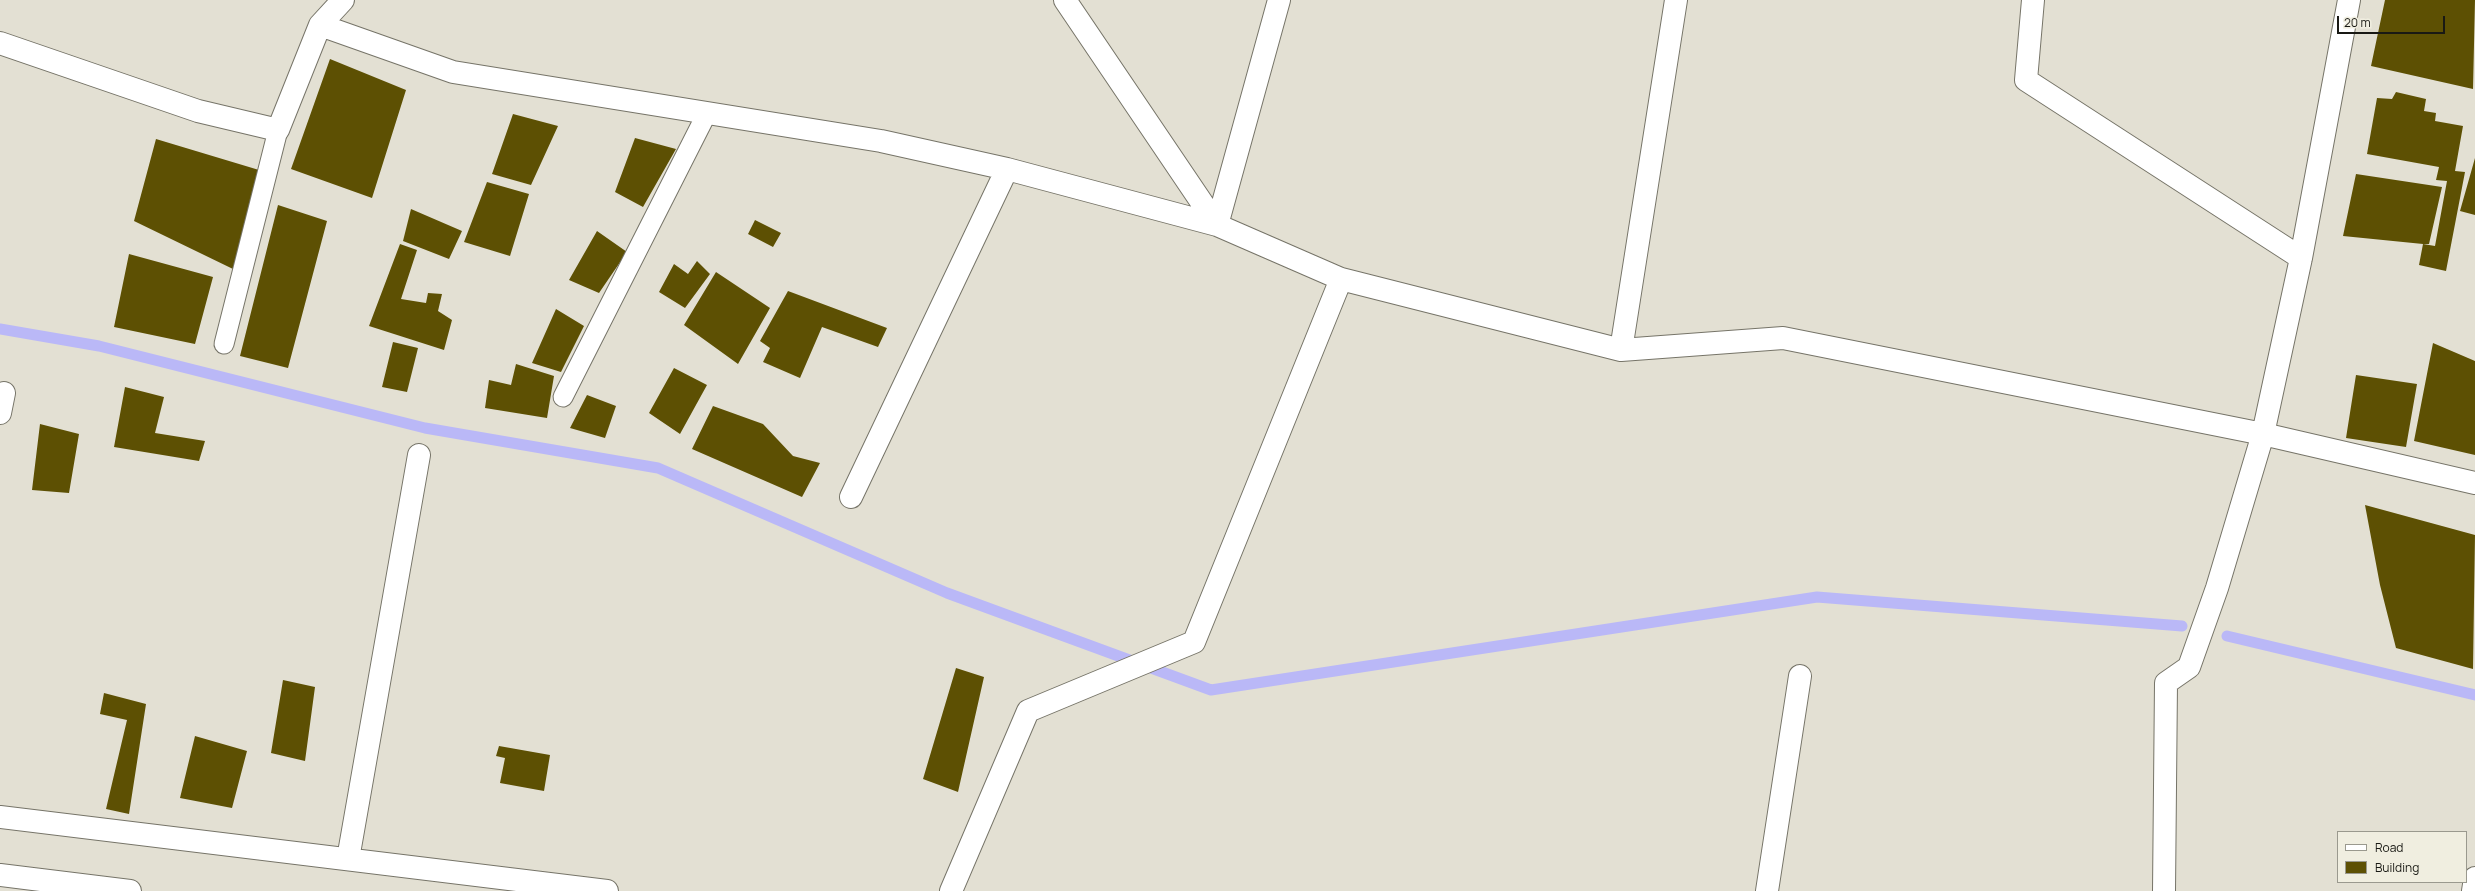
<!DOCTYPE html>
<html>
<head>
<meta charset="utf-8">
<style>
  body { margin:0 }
  #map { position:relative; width:2475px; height:891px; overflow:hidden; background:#e3e0d3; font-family:Manrope,sans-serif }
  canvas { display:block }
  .legend { position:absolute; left:2337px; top:831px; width:130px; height:52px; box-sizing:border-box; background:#f0eee0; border:1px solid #9a998e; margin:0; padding:5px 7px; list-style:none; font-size:12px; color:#191914 }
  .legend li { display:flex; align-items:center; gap:8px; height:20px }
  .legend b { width:20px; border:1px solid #9a998e }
  .scale { position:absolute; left:2337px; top:16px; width:108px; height:18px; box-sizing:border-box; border:2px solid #191914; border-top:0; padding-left:5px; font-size:12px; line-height:14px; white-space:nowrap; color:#191914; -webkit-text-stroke:3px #f0eee0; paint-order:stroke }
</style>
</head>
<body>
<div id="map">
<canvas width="2475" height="891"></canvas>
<ul class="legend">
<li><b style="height:5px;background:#fff"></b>Road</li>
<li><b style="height:11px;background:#5d5003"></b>Building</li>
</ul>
<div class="scale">20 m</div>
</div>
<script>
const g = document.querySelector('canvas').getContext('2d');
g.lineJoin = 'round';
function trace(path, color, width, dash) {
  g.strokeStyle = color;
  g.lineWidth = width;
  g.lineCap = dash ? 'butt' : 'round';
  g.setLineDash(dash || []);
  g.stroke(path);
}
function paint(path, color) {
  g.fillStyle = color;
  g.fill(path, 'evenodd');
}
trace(new Path2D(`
  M0 329 99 346 425 428 658 468 947 593 1211 690 1817 597 2182 626
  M2227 636 2475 695`), '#bab8f7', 11);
paint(new Path2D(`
  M2385 0H2475L2473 89 2371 66Z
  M330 59 406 90 372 198 291 169Z
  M2396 92 2426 99 2424 111 2436 113 2435 121 2463 126 2455 171 2465 172 2446 271 2419 265 2423 244 2343 236 2356 174 2442 187 2429 244H2423L2435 246 2447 181 2436 180 2439 167 2367 154 2377 98 2392 99Z
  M513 114 558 126 531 185 492 174Z
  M635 138 676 149 643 207 615 192Z
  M156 139 259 170 233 269 134 221Z
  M2475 158V215L2460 211Z
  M487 182 529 194 510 256 464 242Z
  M278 205 327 221 288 368 240 356Z
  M411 209 462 231 449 259 403 241Z
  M755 220 781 233 773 247 748 234Z
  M597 231 627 252 599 293 569 280Z
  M400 244 417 250 401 299 426 303 428 293 442 294 438 311 452 320 444 350 369 326Z
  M129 254 213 277 195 344 114 327Z
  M697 261 710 274 685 308 659 292 674 264 688 274Z
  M716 272 770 308 738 364 684 325Z
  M788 291 887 328 878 347 822 327 800 378 763 362 770 348 760 341Z
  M556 309 584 326 561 372 532 363Z
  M393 342 418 348 407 392 382 387Z
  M2433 343 2475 361V455L2414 441Z
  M516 364 554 376 547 418 485 408 489 380 511 385Z
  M674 368 707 385 680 434 649 413Z
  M2356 375 2417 384 2406 447 2346 438Z
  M125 387 164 397 155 433 205 441 199 461 114 447Z
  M587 395 616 406 605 438 570 428Z
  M713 406 763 424 793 456 820 463 802 497 692 449Z
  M40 424 79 434 69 493 32 490Z
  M2365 505 2475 535 2473 669 2396 648 2380 585Z
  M956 668 984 677 958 792 923 779Z
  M283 680 315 687 305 761 271 753Z
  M104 693 146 704 129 814 106 809 127 720 100 714Z
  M195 736 247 751 232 808 180 798Z
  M499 746 550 755 544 791 500 783 505 758 496 756Z`), '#5d5003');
const lane = new Path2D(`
  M224 344 278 130
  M563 397 707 113`);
const street = new Path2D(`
  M1065 0 1217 225 1341 279 1621 350 1783 338 2263 434 2475 483
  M2033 0 2026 80 2301 258
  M320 25 453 72 881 141 1007 169 1217 225 1279 0
  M0 43 198 111 278 130 320 25 343 0
  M1621 350 1676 0
  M0 413 4 393
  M851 497 1007 169
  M0 817 607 891
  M348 859 419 455
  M0 875 130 891
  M951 891 1028 711 1194 642 1341 279
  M1767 891 1800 676
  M2164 891 2166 683 2189 667 2217 588 2263 434 2301 258 2349 0
  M2473 891 2475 878`);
trace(lane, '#767468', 21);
trace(street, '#767468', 24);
trace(lane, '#fff', 19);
trace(street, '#fff', 22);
</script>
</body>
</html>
